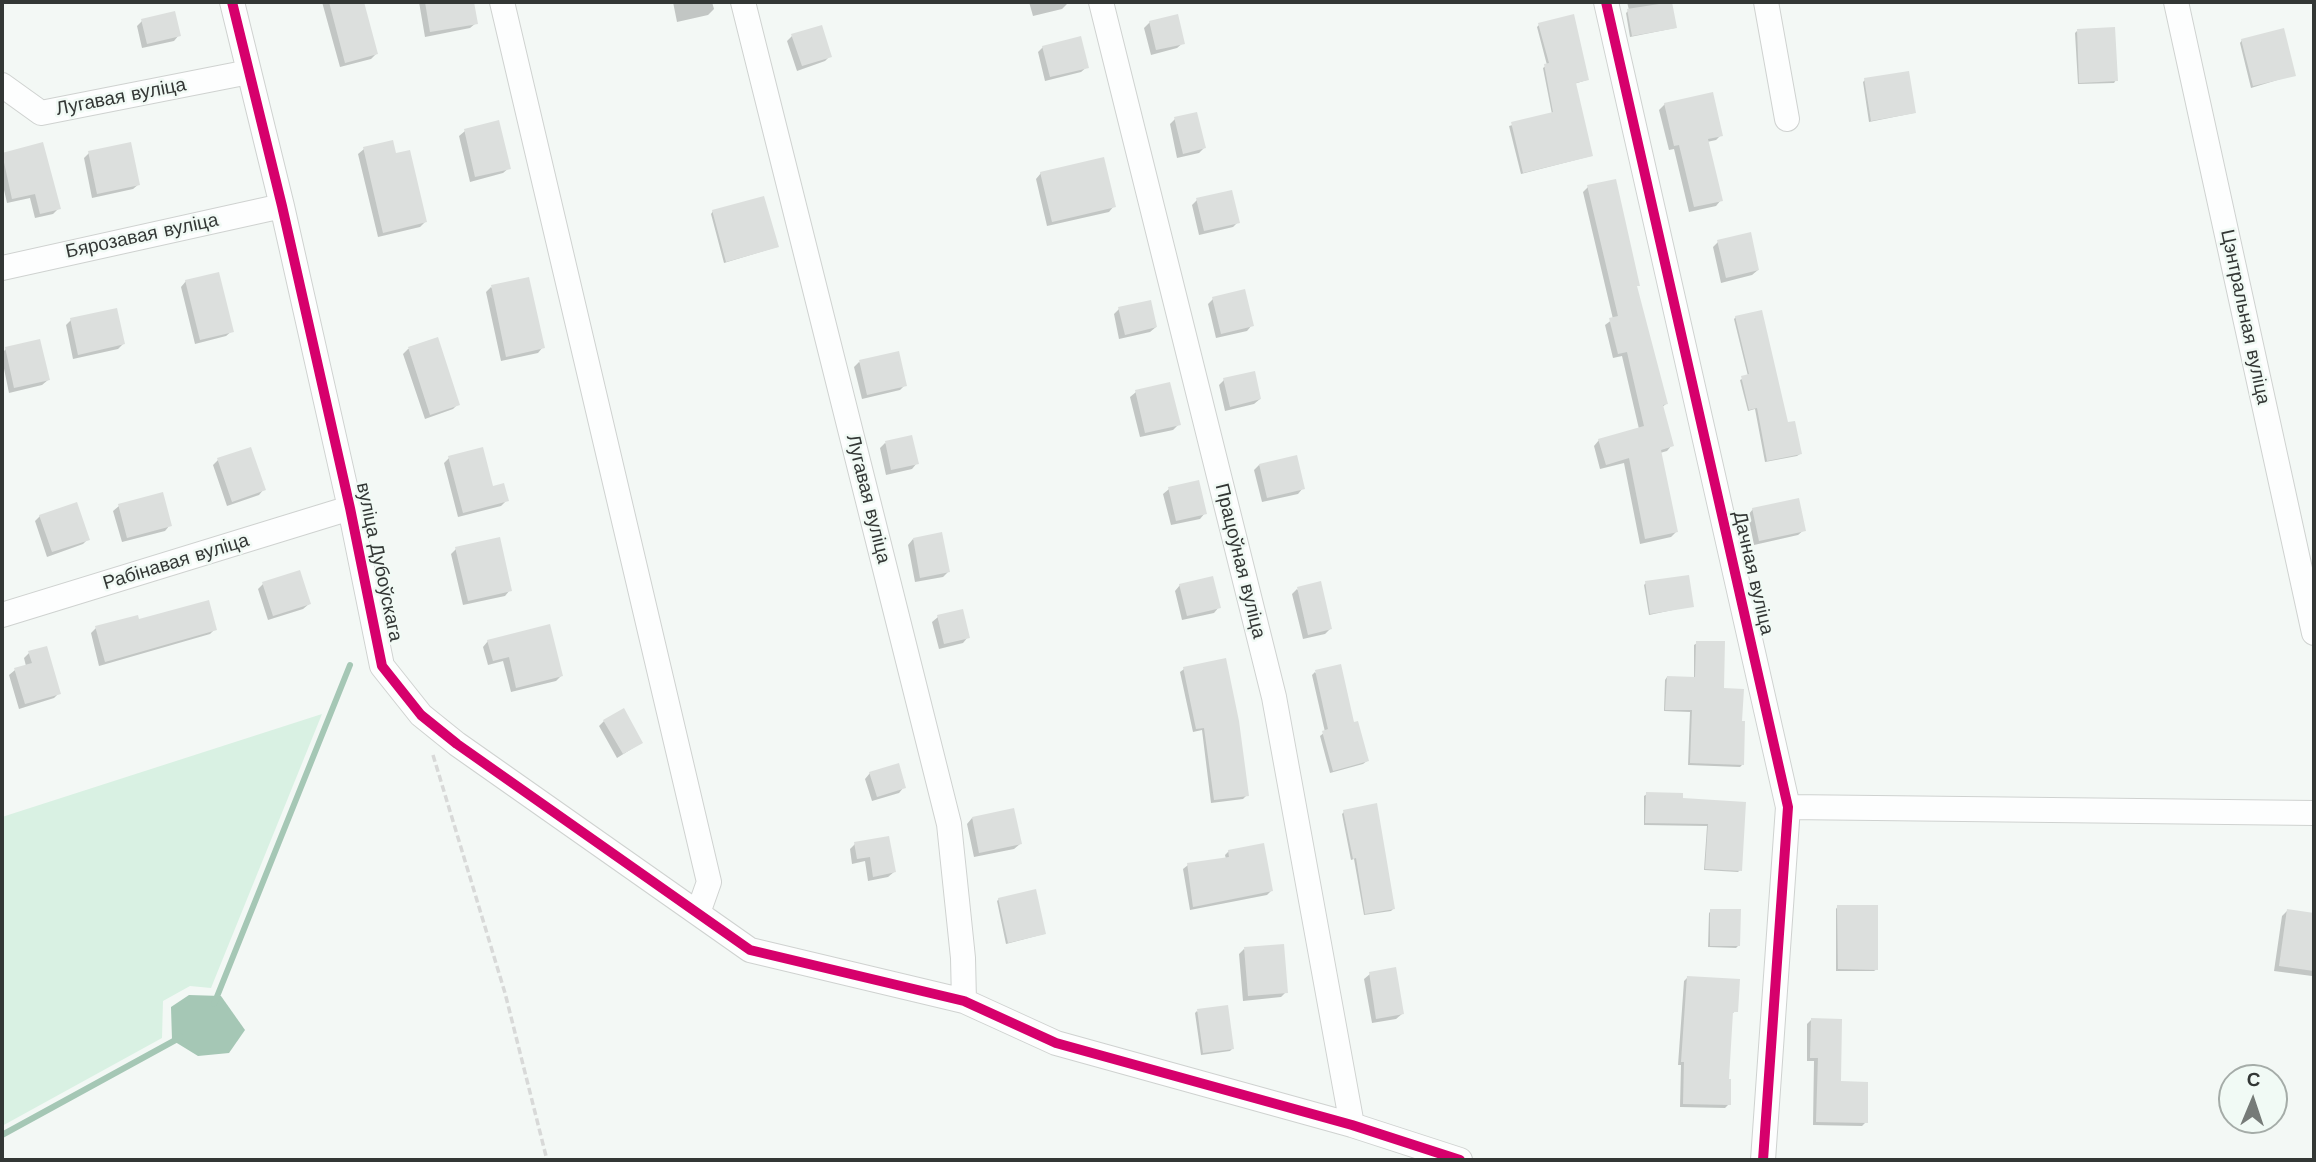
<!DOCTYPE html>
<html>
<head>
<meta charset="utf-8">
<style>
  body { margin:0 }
  #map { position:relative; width:2316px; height:1162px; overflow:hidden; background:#f3f8f5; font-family:"Work Sans",sans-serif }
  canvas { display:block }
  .frame { position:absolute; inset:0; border:4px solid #333735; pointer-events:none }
  .north { position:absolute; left:2218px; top:1064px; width:70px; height:70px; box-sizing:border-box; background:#f1faf5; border:2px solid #a5aca8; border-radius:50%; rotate:2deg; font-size:19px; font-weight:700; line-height:28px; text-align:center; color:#333735 }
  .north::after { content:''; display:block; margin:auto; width:24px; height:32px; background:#767b78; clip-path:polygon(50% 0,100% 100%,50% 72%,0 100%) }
</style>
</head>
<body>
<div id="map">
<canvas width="2316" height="1162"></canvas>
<div class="frame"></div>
<div class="north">С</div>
</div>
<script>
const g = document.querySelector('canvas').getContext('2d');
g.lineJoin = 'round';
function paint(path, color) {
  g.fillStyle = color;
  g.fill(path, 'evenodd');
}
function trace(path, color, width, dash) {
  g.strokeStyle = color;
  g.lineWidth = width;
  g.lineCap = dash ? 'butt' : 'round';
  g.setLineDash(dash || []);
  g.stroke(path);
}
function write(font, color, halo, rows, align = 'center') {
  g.font = font + ' "Work Sans",sans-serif';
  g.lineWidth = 5;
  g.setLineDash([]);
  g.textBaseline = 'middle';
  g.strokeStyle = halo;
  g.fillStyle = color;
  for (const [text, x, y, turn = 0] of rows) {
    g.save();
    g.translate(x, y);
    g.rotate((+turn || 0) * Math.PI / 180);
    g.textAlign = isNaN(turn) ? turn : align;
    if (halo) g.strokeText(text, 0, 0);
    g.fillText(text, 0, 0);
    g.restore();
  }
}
paint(new Path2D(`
  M322 714 211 988 190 986 163 1001 162 1038 2 1126V817Z`), '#d9f1e3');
paint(new Path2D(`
  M189 995 221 996 245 1030 229 1053 198 1056 172 1040 171 1007Z`), '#a5c7b5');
paint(new Path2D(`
  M322 2H362L376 54 371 59 340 67Z
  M419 2H472L476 23 470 28 425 37Z
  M673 2H712L714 9 708 15 677 22Z
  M1029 2H1067V4L1062 9 1033 16Z
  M1627 2H1667L1675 28 1630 37 1626 13 1629 10Z
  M142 21 179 35 174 41 142 48 137 26Z
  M1150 22 1183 43 1177 48 1151 55 1144 28Z
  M1539 25 1587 80 1574 84 1591 156 1521 174 1509 126 1552 114 1543 68 1547 65 1537 27Z
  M2077 31 2116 80 2114 83 2078 84 2075 33Z
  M792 36 830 56 825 61 797 71 787 41Z
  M2242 40 2294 75 2251 88 2240 43Z
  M1043 47 1087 67 1081 72 1045 81 1038 52Z
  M1865 80 1914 113 1869 122 1863 82Z
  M1665 104 1721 135 1716 140 1707 142 1721 200 1716 206 1689 212 1674 149 1669 150 1659 110Z
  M1175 119 1204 148 1199 153 1177 158 1170 124Z
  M465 131 509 168 503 173 470 182 459 136Z
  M42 145 59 208 53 214 35 218 30 198 7 203 2 181V155Z
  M364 149 394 155 425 222 420 227 378 237 358 154Z
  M89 153 139 184 133 189 92 198 84 158Z
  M1041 173 1114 206 1109 212 1047 226 1036 179Z
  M1588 187 1666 404 1661 408 1672 445 1667 451 1660 453 1676 532 1671 537 1640 544 1624 463 1600 469 1594 446 1599 440 1639 429 1622 356 1613 358 1605 325 1613 319 1583 192Z
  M1197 200 1238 222 1233 227 1199 235 1192 205Z
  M713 211 777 247 724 263 711 214Z
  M1718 242 1758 270 1752 275 1721 283 1713 247Z
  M186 281 232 331 226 336 195 344 181 287Z
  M491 287 543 347 538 353 501 361 486 292Z
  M1213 299 1252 325 1247 331 1216 338 1208 304Z
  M1119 309 1156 327 1150 332 1119 339 1114 314Z
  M1736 317 1800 454 1797 456 1765 462 1755 409 1748 411 1740 380 1748 376 1734 319Z
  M71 320 123 344 118 349 73 359 66 325Z
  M437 340 458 404 453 409 425 419 403 354 408 349Z
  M6 349 48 380 42 385 9 393 2 359V353Z
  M859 362 905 385 900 390 862 399 854 367Z
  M1224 380 1260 399 1254 404 1225 411 1219 385Z
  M1136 392 1179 424 1173 430 1140 437 1130 397Z
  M885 443 917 463 912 469 886 475 880 448Z
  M449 458 492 488 507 500 501 506 458 517 444 463Z
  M218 460 264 489 259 495 227 506 213 465Z
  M1259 465 1303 488 1298 494 1262 502 1254 470Z
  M1169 489 1205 513 1200 519 1171 525 1163 494Z
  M119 506 170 525 165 531 122 542 113 511Z
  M1753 509 1804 530 1798 535 1754 545 1748 515Z
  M40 516 88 539 83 544 47 557 35 521Z
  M913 539 948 572 943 577 915 582 908 545Z
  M456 549 510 590 505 596 463 605 451 554Z
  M1646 583 1692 606 1649 615 1644 585Z
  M263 584 309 604 303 609 268 620 258 589Z
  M1180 585 1219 607 1214 613 1182 620 1175 591Z
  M1297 589 1331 628 1325 634 1303 639 1292 594Z
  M938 617 968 637 963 643 939 649 932 622Z
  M137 621 215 629 210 634 99 666 91 633 96 628Z
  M488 641 561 676 556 681 511 692 503 661 488 665 483 647Z
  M1697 643 1722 690 1742 765 1740 767 1688 765 1690 712 1664 711 1665 680 1667 677 1694 678V645Z
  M29 653 59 693 54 698 19 709 9 675 15 670 26 666 24 658Z
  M1184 669 1247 795 1243 799 1211 803 1202 730 1193 732 1180 672Z
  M1315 672 1353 724 1367 761 1363 764 1330 773 1320 736 1325 732 1312 675Z
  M604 721 641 743 617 758 599 726Z
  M870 773 904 787 899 793 872 801 865 779Z
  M1647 794 1681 800 1744 804 1740 870 1738 872 1704 870 1707 826 1644 825V796Z
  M1344 812 1394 908 1391 911 1364 915 1354 859 1351 860 1342 814Z
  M972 818 1020 844 1014 849 974 857 967 824Z
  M855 844 894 872 888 877 868 881 865 861 852 864 850 849Z
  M1229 851 1271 891 1267 895 1190 910 1183 869 1188 865 1226 859 1225 855Z
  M999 899 1044 934 1006 944 997 901Z
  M1838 906 1877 969 1874 971H1836V909Z
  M1711 911 1738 946 1736 948 1708 947 1709 913Z
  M2287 911 2314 915V974L2312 976 2274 971 2282 916Z
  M1244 949 1286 992 1281 997 1243 1001 1239 954Z
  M1370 974 1402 1014 1396 1019 1372 1023 1364 979Z
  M1687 978 1736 1011 1731 1014 1727 1081 1729 1104 1725 1108 1680 1107 1681 1065H1678L1684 981Z
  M1197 1011 1232 1049 1230 1051 1201 1055 1195 1013Z
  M1811 1020 1839 1083 1866 1122 1862 1126 1813 1125 1814 1061H1807V1024Z`), '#0003');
trace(new Path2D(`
  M214 1004 350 665
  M2 1135 181 1037`), '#a5c7b5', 6);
paint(new Path2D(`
  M329 2H364L378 54 345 63Z
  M425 2H474L478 24 430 32Z
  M1672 2 1677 28 1632 36 1627 9Z
  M175 11 181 36 147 44 141 19Z
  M1178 14 1185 44 1156 50 1149 21Z
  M1574 14 1589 80 1576 83 1593 156 1523 173 1511 122 1553 112 1544 64 1549 63 1538 23Z
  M822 25 832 57 802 66 791 34Z
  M2115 27 2118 81 2079 83 2077 29Z
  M2284 28 2296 76 2253 86 2241 39Z
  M1081 36 1089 68 1050 77 1042 46Z
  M1909 71 1916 113 1871 121 1864 78Z
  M1713 92 1723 136 1708 139 1723 201 1694 207 1679 145 1674 146 1664 103Z
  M1197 112 1206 148 1183 154 1174 117Z
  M499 120 511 169 475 177 464 129Z
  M393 140 396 153 410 150 427 222 383 233 363 147Z
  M43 142 61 209 40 214 35 194 12 199 2 153Z
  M131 142 140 185 97 194 88 151Z
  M1104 157 1116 207 1052 222 1040 172Z
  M1616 179 1640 286H1637L1668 404 1663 405 1674 446 1661 450 1678 532 1645 539 1629 458 1606 465 1598 439 1644 426 1627 352 1618 354 1609 318 1618 316 1587 185Z
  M1232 190 1240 223 1204 231 1196 198Z
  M764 196 779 247 726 262 712 210Z
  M1751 232 1759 270 1726 278 1717 240Z
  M219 272 234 332 200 340 185 280Z
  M529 277 545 348 506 357 491 285Z
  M1245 289 1254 326 1221 334 1212 297Z
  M1151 300 1157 327 1125 335 1118 307Z
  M117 308 125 344 78 355 70 318Z
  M1762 310 1788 422 1795 421 1802 454 1767 461 1757 408 1749 410 1741 376 1749 374 1735 316Z
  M438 337 460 405 430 415 408 347Z
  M40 339 50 380 14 388 5 347Z
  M899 351 907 386 867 395 859 360Z
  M1255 371 1261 399 1230 407 1223 378Z
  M1170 382 1181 425 1145 433 1135 390Z
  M912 435 919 464 891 470 885 441Z
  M251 447 266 490 232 502 217 458Z
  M483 447 493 486 504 483 509 501 463 513 448 456Z
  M1297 455 1305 489 1267 498 1259 464Z
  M1199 480 1207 514 1176 521 1168 487Z
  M163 492 172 526 127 538 118 504Z
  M1799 498 1806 531 1759 541 1752 508Z
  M77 502 90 540 52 552 39 515Z
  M942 532 950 572 920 578 913 538Z
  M500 537 512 591 468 601 455 547Z
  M300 570 311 604 273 616 262 582Z
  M1689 575 1694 607 1650 614 1645 581Z
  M1213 576 1221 608 1187 616 1179 584Z
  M1321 581 1332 629 1308 635 1297 587Z
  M209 600 217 630 105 662 95 626 138 615 139 619Z
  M963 609 970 638 944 644 937 615Z
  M550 624 563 676 516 688 509 657 493 661 487 640Z
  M1696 641H1725L1724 688 1744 689 1742 721H1745L1744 765 1690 763 1692 710H1665L1667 676 1695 677Z
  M47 646 61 694 25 704 14 668 32 663 28 651Z
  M1226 658 1239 721 1249 796 1214 800 1204 728 1196 729 1183 667Z
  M1341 664 1354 722 1358 721 1369 761 1333 771 1322 731 1328 729 1315 670Z
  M624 708 643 743 623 754 603 720Z
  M899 763 906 788 877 797 869 772Z
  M1646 792 1683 793V798L1746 802 1742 871 1705 869 1708 824 1645 823Z
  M1377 803 1395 909 1365 914 1356 858 1353 859 1343 810Z
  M1014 808 1022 844 979 853 972 817Z
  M889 836 896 872 873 877 870 857 857 859 854 842Z
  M1264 843 1273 891 1193 907 1187 863 1229 857 1228 850Z
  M1036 889 1046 934 1008 943 998 898Z
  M1837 905H1878V970L1838 969Z
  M1710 909H1741L1740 946H1710Z
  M2287 909 2314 913V971L2279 966Z
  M1284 944 1288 993 1248 996 1244 947Z
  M1396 967 1404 1014 1376 1019 1369 972Z
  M1687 976 1740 979 1738 1012H1733L1729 1079H1731V1105L1683 1104 1684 1062H1681Z
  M1228 1005 1234 1049 1203 1053 1197 1009Z
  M1811 1018 1842 1019 1841 1081 1868 1082V1123L1816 1122 1818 1058H1810Z`), '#dcdfdd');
const street = new Path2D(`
  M232 2 282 206 350 508 382 666 421 715 457 744 750 950 964 1001 1056 1043 1352 1125 1460 1160
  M502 2 709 882 698 913
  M743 2 949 824 963 958 964 1001
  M1101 2 1274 697 1352 1125
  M1606 2 1788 807 1763 1160
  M1766 2 1787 119
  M2176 2 2314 633
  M2 85 41 113 249 72
  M2 268 282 206
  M2 615 350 508
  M1788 807 2314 813`);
trace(street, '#cfd2d0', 26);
trace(new Path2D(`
  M433 755 505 993 547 1160`), '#d8d9d8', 3.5, [7, 3.5]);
trace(street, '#fdfefe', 24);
trace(new Path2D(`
  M232 2 282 206 350 508 382 666 421 715 457 744 750 950 964 1001 1056 1043 1352 1125 1460 1160
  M1606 2 1788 807 1763 1160`), '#d6006c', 10);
write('19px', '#333735', '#f1faf5', [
  ["Лугавая вуліца",121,97,-11],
  ["Бярозавая вуліца",142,236,-12],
  ["Цэнтральная вуліца",2245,317,78],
  ["Лугавая вуліца",868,499,76],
  ["Працоўная вуліца",1240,561,76],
  ["Рабінавая вуліца",176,562,-17],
  ["вуліца Дубоўскага",379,562,78],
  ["Дачная вуліца",1753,573,77]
]);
</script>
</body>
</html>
